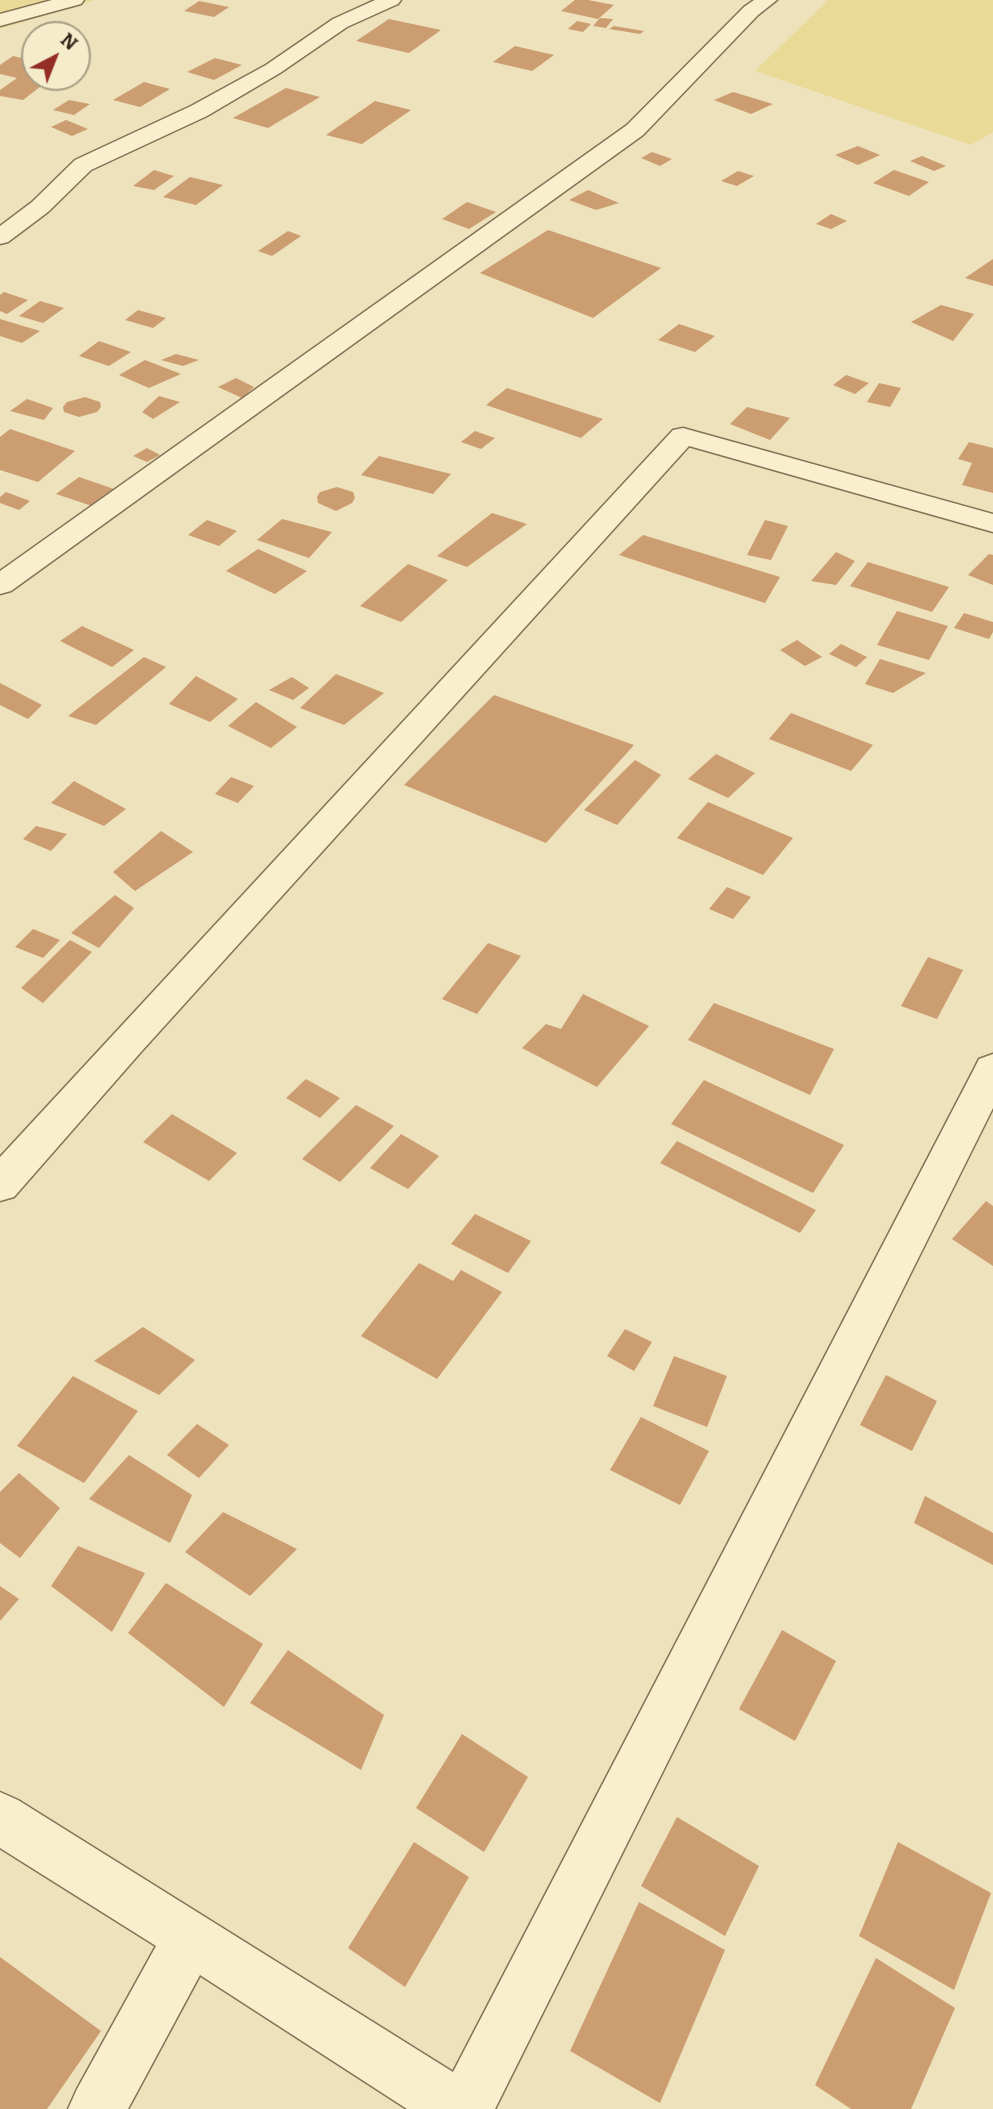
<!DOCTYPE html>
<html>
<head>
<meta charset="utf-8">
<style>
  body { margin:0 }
  #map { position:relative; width:993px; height:2109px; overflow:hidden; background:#ede2bc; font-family:Bitter,serif }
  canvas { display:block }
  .north { position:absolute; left:21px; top:21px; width:70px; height:70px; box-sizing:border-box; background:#f5eccb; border:2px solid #a79e85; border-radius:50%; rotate:42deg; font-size:19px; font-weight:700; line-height:28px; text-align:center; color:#33281b }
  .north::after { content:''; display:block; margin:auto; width:24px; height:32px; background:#932d26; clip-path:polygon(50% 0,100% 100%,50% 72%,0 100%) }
</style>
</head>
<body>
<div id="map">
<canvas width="993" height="2109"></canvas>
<div class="north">N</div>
</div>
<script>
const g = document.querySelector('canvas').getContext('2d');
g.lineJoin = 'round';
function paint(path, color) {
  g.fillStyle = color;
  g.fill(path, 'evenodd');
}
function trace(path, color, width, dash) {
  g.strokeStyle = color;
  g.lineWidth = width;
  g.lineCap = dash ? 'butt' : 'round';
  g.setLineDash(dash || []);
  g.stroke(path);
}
paint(new Path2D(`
  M0 0H95L0 29Z
  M828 0H993V132L971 145 755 71Z`), '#eada98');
paint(new Path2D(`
  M575 0H588L614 5 598 19 561 11Z
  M199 1 229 7 214 17 184 11Z
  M600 18 613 19 606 28 593 26Z
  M389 19 441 30 409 53 356 41Z
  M577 21 591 24 583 32 568 29Z
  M614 26 644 31 640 34 609 29Z
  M515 46 554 55 532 71 493 62Z
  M13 56 35 61V77H61L50 84 45 83 23 100 0 96V90L17 78 0 74V65Z
  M215 58 242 65 214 80 187 72Z
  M144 82 170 89 140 107 113 100Z
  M286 88 320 97 268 128 233 118Z
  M733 92 773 104 751 114 714 100Z
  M69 100 90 104 74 115 53 110Z
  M375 101 411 110 362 144 326 135Z
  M66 120 88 129 72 136 51 127Z
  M858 146 880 155 858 165 835 155Z
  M652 152 672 159 660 166 641 158Z
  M922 156 946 166 934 171 910 161Z
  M154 170 174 176 154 190 133 186Z
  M894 170 929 182 909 196 873 183Z
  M738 171 754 176 737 186 721 181Z
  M190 177 223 185 196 205 163 197Z
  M588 190 619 203 596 210 569 200Z
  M467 202 496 212 469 229 442 219Z
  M831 214 847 221 831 229 816 224Z
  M548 230 661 268 593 318 480 273Z
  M288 231 301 236 272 256 258 251Z
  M993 259V286L965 278Z
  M4 292 28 300 7 314 0 311V295Z
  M40 301 64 308 43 323 19 316Z
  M941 305 974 314 953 341 911 322Z
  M138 310 166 318 153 328 125 320Z
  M0 319 40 331 22 343 0 336Z
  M679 324 715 336 695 352 658 340Z
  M99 341 131 352 109 366 79 356Z
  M176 354 199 360 183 366 161 360Z
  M145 360 181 374 149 388 119 375Z
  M846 375 869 383 855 394 833 385Z
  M236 378 254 387 242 398 218 387Z
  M879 383 901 388 890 407 867 402Z
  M507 388 603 419 581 438 486 405Z
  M159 396 180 402 153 419 142 412Z
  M85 397 100 402 101 407 97 412 79 417 64 412 63 407 67 402Z
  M27 399 53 408 44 420 10 411Z
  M747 407 790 418 770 440 730 424Z
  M10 429 75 451 38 482 0 470V437Z
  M475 431 495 438 481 449 461 442Z
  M969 442 993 448V493L962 485 972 463 958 459Z
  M147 448 160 455 147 462 133 456Z
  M379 456 451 474 433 494 361 475Z
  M79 477 114 489 92 506 56 494Z
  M337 487 353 492 355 498 352 503 336 511 318 503 317 497 320 492Z
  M6 492 30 501 19 510 0 503V497Z
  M492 513 527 524 467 567 437 556Z
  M282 519 332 532 309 558 257 540Z
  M207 520 237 531 219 546 188 535Z
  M765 520 788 526 771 560 747 555Z
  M643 535 780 577 765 603 619 555Z
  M258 549 307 571 275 594 226 571Z
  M836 552 855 561 836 585 811 581Z
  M989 554 993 555V585L968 575Z
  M868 562 949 587 932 612 850 586Z
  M408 564 448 580 401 622 360 606Z
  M897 611 948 626 929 660 877 645Z
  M964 613 993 622V632L989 639 954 628Z
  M82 626 134 650 112 667 60 641Z
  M797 640 822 657 805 666 780 650Z
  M841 644 867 657 856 667 829 654Z
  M144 657 166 667 96 725 68 716Z
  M880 659 926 673 893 693 865 684Z
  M336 674 384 693 344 725 300 708Z
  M196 676 238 699 210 722 169 704Z
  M292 677 309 688 293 700 269 690Z
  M0 683 42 705 28 719 0 705Z
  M494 695 634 745 546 843 404 785Z
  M256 702 297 727 271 748 228 726Z
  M791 713 873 745 851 771 769 739Z
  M716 754 755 773 728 798 688 779Z
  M635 760 661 775 617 825 584 810Z
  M231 777 254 786 238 803 215 794Z
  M74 781 126 809 104 826 51 803Z
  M708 802 793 838 763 875 677 838Z
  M36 826 67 834 51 851 23 839Z
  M161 831 193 852 135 891 113 872Z
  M727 887 751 897 733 919 709 909Z
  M115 895 134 908 99 948 71 933Z
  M33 929 60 940 43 958 15 947Z
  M70 940 92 952 43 1003 21 988Z
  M488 943 521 956 477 1014 442 999Z
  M928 957 963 970 937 1019 901 1006Z
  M583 994 649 1026 597 1087 522 1048 546 1024 561 1029Z
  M714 1003 834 1049 810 1095 688 1040Z
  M306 1079 340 1098 320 1118 286 1098Z
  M704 1080 844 1145 813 1193 671 1124Z
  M356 1105 394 1126 340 1182 302 1159Z
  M172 1114 237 1153 209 1181 143 1142Z
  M401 1134 439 1156 408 1189 370 1168Z
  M677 1141 816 1210 800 1233 660 1163Z
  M986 1201 993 1206V1266L952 1239Z
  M475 1214 531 1241 508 1273 451 1244Z
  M419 1263 453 1281 461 1270 502 1292 437 1379 361 1336Z
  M143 1327 195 1360 159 1395 94 1361Z
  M625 1329 652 1342 634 1371 607 1356Z
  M674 1356 727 1376 707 1427 653 1406Z
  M886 1375 937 1401 912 1451 860 1425Z
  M73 1376 138 1411 84 1483 17 1446Z
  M641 1417 709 1451 680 1505 610 1470Z
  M197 1424 229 1445 199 1478 167 1455Z
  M129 1455 192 1495 170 1543 89 1499Z
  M19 1473 60 1508 20 1558 0 1543V1492Z
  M925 1496 993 1533V1565L914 1523Z
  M223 1512 297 1549 250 1596 185 1552Z
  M78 1546 145 1573 112 1632 51 1586Z
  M166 1583 263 1644 224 1707 128 1633Z
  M0 1586 19 1599 0 1621Z
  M782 1630 836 1661 795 1741 739 1709Z
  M288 1650 384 1715 361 1770 250 1703Z
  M462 1734 528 1777 484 1852 416 1808Z
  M677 1817 759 1866 725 1936 641 1886Z
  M414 1842 469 1877 405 1987 348 1948Z
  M898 1842 991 1893 954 1990 859 1936Z
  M639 1902 725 1950 660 2103 570 2051Z
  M0 1957 101 2031 47 2109H0Z
  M876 1958 955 2008 911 2109H851L815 2085Z`), '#cc9d71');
const minor = new Path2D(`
  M52 0H84L81 4 0 26V14Z
  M375 0H401L398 4 347 27 280 73 207 116 91 170 48 212 8 242 0 244V226L32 202 75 160 191 106 266 65 333 19Z
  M754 0H777L758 15 643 135 11 591 0 594V571L627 125 744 7Z
  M683 428 993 514V532L689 446 141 1052 14 1197 0 1201V1157L673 430Z
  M993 1054V1108L495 2109H407L200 1975 128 2109H68L77 2089 156 1946 0 1848V1792L18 1800 453 2072 974 1069 979 1059Z`);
trace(minor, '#847255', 3);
paint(minor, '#f9efce');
</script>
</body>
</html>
